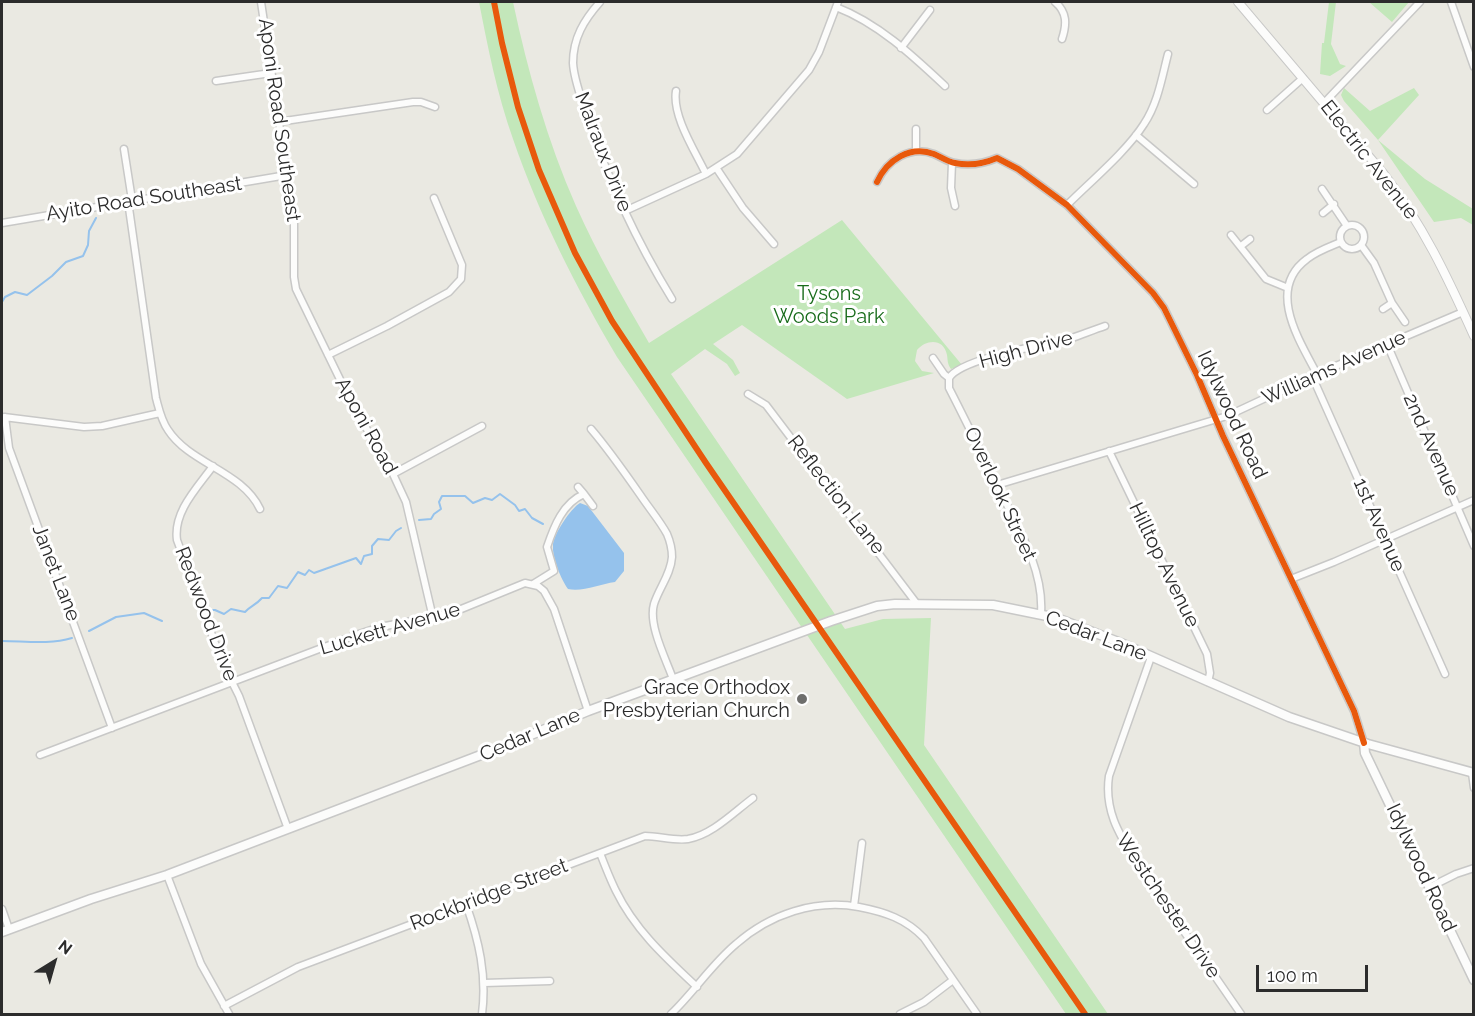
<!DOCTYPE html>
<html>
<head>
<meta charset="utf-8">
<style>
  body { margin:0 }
  #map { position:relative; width:1475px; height:1016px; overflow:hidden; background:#eae9e2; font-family:Raleway,sans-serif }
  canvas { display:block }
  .frame { position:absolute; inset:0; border:3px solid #2c2c2c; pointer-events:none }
  .north { position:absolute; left:24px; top:932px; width:60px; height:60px; -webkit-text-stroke:4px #fff; paint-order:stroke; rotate:37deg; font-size:16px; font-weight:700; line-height:24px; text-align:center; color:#2c2c2c }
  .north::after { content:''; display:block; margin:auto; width:21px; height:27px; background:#2c2c2c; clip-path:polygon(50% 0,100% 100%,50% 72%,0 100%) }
  .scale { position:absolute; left:1256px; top:965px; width:112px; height:27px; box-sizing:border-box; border:3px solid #2c2c2c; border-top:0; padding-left:8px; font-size:18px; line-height:21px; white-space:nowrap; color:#2c2c2c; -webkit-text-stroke:4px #fff; paint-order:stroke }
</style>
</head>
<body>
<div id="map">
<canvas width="1475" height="1016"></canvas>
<div class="frame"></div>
<div class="north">N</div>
<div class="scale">100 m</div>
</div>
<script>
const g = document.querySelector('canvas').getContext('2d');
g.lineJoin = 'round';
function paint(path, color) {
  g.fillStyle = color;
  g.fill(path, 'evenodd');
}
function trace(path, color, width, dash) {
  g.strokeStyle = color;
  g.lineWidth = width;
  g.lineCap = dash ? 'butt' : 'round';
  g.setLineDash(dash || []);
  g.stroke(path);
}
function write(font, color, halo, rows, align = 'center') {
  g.font = font + ' Raleway,sans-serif';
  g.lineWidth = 6;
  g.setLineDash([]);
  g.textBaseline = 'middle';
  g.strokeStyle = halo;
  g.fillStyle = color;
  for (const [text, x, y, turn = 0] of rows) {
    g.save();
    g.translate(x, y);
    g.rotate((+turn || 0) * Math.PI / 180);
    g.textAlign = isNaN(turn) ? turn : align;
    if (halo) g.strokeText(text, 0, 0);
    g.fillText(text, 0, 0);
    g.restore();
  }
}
paint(new Path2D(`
  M479 2H513C528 72 547 140 576 206 597 253 623 298 649 343L842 220 962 365 951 369C947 363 948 361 947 355 944 338 926 339 917 350L915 361 922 371 934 373 847 399 742 325 713 344 733 360 740 373 735 376 727 364 705 349 671 374 845 629 883 619 931 618 924 745 1108 1014H1066L617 357C576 287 539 215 513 139 497 94 488 48 479 2Z
  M1329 2H1336L1331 44 1340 64 1346 66 1330 76 1320 74 1322 43H1324Z
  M1369 2H1409L1392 22Z
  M1344 88 1370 111 1414 88 1419 95 1378 140 1425 179 1473 209V225L1461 218 1434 222 1378 140 1344 101 1341 95Z`), '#c3e7ba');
paint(new Path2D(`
  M580 503 588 506 624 553V571L615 582C600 584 583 592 568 589 561 579 552 558 553 545 553 535 571 508 580 503Z`), '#95c2ec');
trace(new Path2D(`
  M2 302 5 297 15 292 27 295 52 276 66 262 83 256 88 245 89 231 96 218
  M419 520 431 519 434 514 441 509 439 502 442 496H465L473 503 485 498 492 500 500 494 515 505 519 511 525 509 532 518 543 524
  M210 610H215L224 614 231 609 245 612C250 606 256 605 262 598H269L278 586 287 588 298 572 305 575 309 570 314 573 356 558 361 564 364 556 372 554V546L378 539 389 540 396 531 401 528
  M89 631 116 617 144 613 162 621
  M2 641C24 641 49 645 72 638`), '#95c2ec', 2);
const minor = new Path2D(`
  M261 2 294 223V277L296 289 351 402 393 474 406 502 433 618
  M600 2C584 20 573 38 573 63 574 81 582 99 587 116 608 180 637 242 672 299
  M1055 2C1067 12 1067 24 1062 39
  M1451 2 1474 67
  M836 7C878 23 913 56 945 86
  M901 48 930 10
  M216 81 271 73
  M676 91C672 116 695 151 706 174
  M1324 103 1420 2
  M1267 110 1303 78
  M278 122 413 102H421L435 107
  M1136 135 1194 184
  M124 149 132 200
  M916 150V129
  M952 163 951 188 955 206
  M717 169 743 208 774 244
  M877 182C887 160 910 145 934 154 941 157 948 162 955 163 970 166 983 164 997 158L1018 169 1067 205 1153 293 1164 308 1197 375 1223 436 1354 711 1364 743
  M1322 189 1347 226
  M128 201 156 398C159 409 161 420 168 430 190 464 242 471 260 509
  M1067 205C1090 182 1127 151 1144 124 1158 103 1162 77 1168 54
  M625 211 706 174 737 154 809 70 819 52 838 2
  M1323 213 1334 204
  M2 223 287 175
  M1340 237a12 12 0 1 1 24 0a12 12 0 1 1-24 0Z
  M1231 235 1266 279 1288 288
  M1361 245 1374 263 1392 303 1405 322
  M1241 246 1250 239
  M1383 309 1392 303
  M1387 344 1474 546
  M328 355 387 326 449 292 461 279 462 265 434 198
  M933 358 944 374 949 378
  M1317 374C1299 340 1266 289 1307 259 1317 251 1329 247 1341 242
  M1312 376 1445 674
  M949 378V388C966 421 982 454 998 487 1017 526 1044 569 1041 613
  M949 378C962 358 1044 345 1069 339 1081 335 1093 330 1105 326
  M748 394 766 405 917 604
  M4 417 84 427 102 426 160 413
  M5 417 9 448 112 728
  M591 429C609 450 625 473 641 496 649 508 660 521 667 534 670 541 672 549 672 557 671 574 659 588 654 604 648 625 666 659 673 679
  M1109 451 1207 654 1210 673 1208 682
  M213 466C197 488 173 512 177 540L222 662 239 696 288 829
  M393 474 482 426
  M997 485 1227 416 1317 374 1463 312
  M578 487 584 494
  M1291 579 1334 562 1474 500
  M533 584 554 571 547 547C554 526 563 503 584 494L593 506
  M1151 657 1109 776C1104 810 1119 834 1136 862L1241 1014
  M40 755 356 635 380 627 449 614 525 583 538 586 544 591 554 609 588 711
  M1472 773 1474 788
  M600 853C605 866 610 879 616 891 635 930 666 958 697 987
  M167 875 201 964 229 1014
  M1430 887 1456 874 1474 868
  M466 904C479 941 487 975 482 1014
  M854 906 862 843
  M2 909 9 929
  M484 983 550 981
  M224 1006 298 967 645 836C659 836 674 841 688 839 712 835 734 812 753 798
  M671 1014C694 992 712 964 736 944 770 914 815 899 859 907 885 912 906 919 924 938L977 1014
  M900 1014 924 1002 953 980`);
const tertiary = new Path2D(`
  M1238 2 1383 173C1423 225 1447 276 1474 336`);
const secondary = new Path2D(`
  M1364 743 1365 753 1474 980
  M2 932 91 899 167 875 507 745 588 711 831 621 877 606 895 604 993 605 1057 618 1121 643 1289 717 1368 744 1474 773`);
trace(minor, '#c8c8c7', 9);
trace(tertiary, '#c8c8c7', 10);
trace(secondary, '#c8c8c7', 11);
trace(minor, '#fcfcfb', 6);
trace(tertiary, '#fcfcfb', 8);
trace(secondary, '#fcfcfb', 8);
trace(new Path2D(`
  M494 2 502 43 518 107 539 170 575 253 612 321 706 463 1085 1014
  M877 182C887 160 910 145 934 154 941 157 948 162 955 163 970 166 983 164 997 158L1018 169 1067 205 1153 293 1164 308 1197 375 1223 436 1354 711 1364 743`), '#e8590c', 6);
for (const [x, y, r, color] of [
  [802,699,6,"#6e6e6c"]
]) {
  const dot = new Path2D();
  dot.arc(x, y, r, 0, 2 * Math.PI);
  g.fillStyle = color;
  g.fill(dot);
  trace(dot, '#fff', 2);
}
write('20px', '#2c2c2c', '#fff', [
  ["Aponi Road Southeast",279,120,82],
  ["Malraux Drive",603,152,69],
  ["Electric Avenue",1369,160,52],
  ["Ayito Road Southeast",144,199,-9],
  ["High Drive",1026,350,-15],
  ["Williams Avenue",1334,368,-24],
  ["Idylwood Road",1232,415,65],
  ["Aponi Road",366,426,61],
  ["2nd Avenue",1431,445,66],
  ["Overlook Street",1000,494,65],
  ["Reflection Lane",836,495,52],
  ["1st Avenue",1379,525,66],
  ["Hilltop Avenue",1164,565,64],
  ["Janet Lane",56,573,69],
  ["Redwood Drive",206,614,69],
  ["Luckett Avenue",390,629,-16],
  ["Cedar Lane",1096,636,21],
  ["Cedar Lane",530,735,-23],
  ["Idylwood Road",1421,868,65],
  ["Rockbridge Street",489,895,-21],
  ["Westchester Drive",1168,906,56]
]);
write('20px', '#196c1b', '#fff', [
  ["Tysons",829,294],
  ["Woods Park",829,317]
]);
write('20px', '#2c2c2c', '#fff', [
  ["Grace Orthodox",790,688],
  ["Presbyterian Church",790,711]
], 'right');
</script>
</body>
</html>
